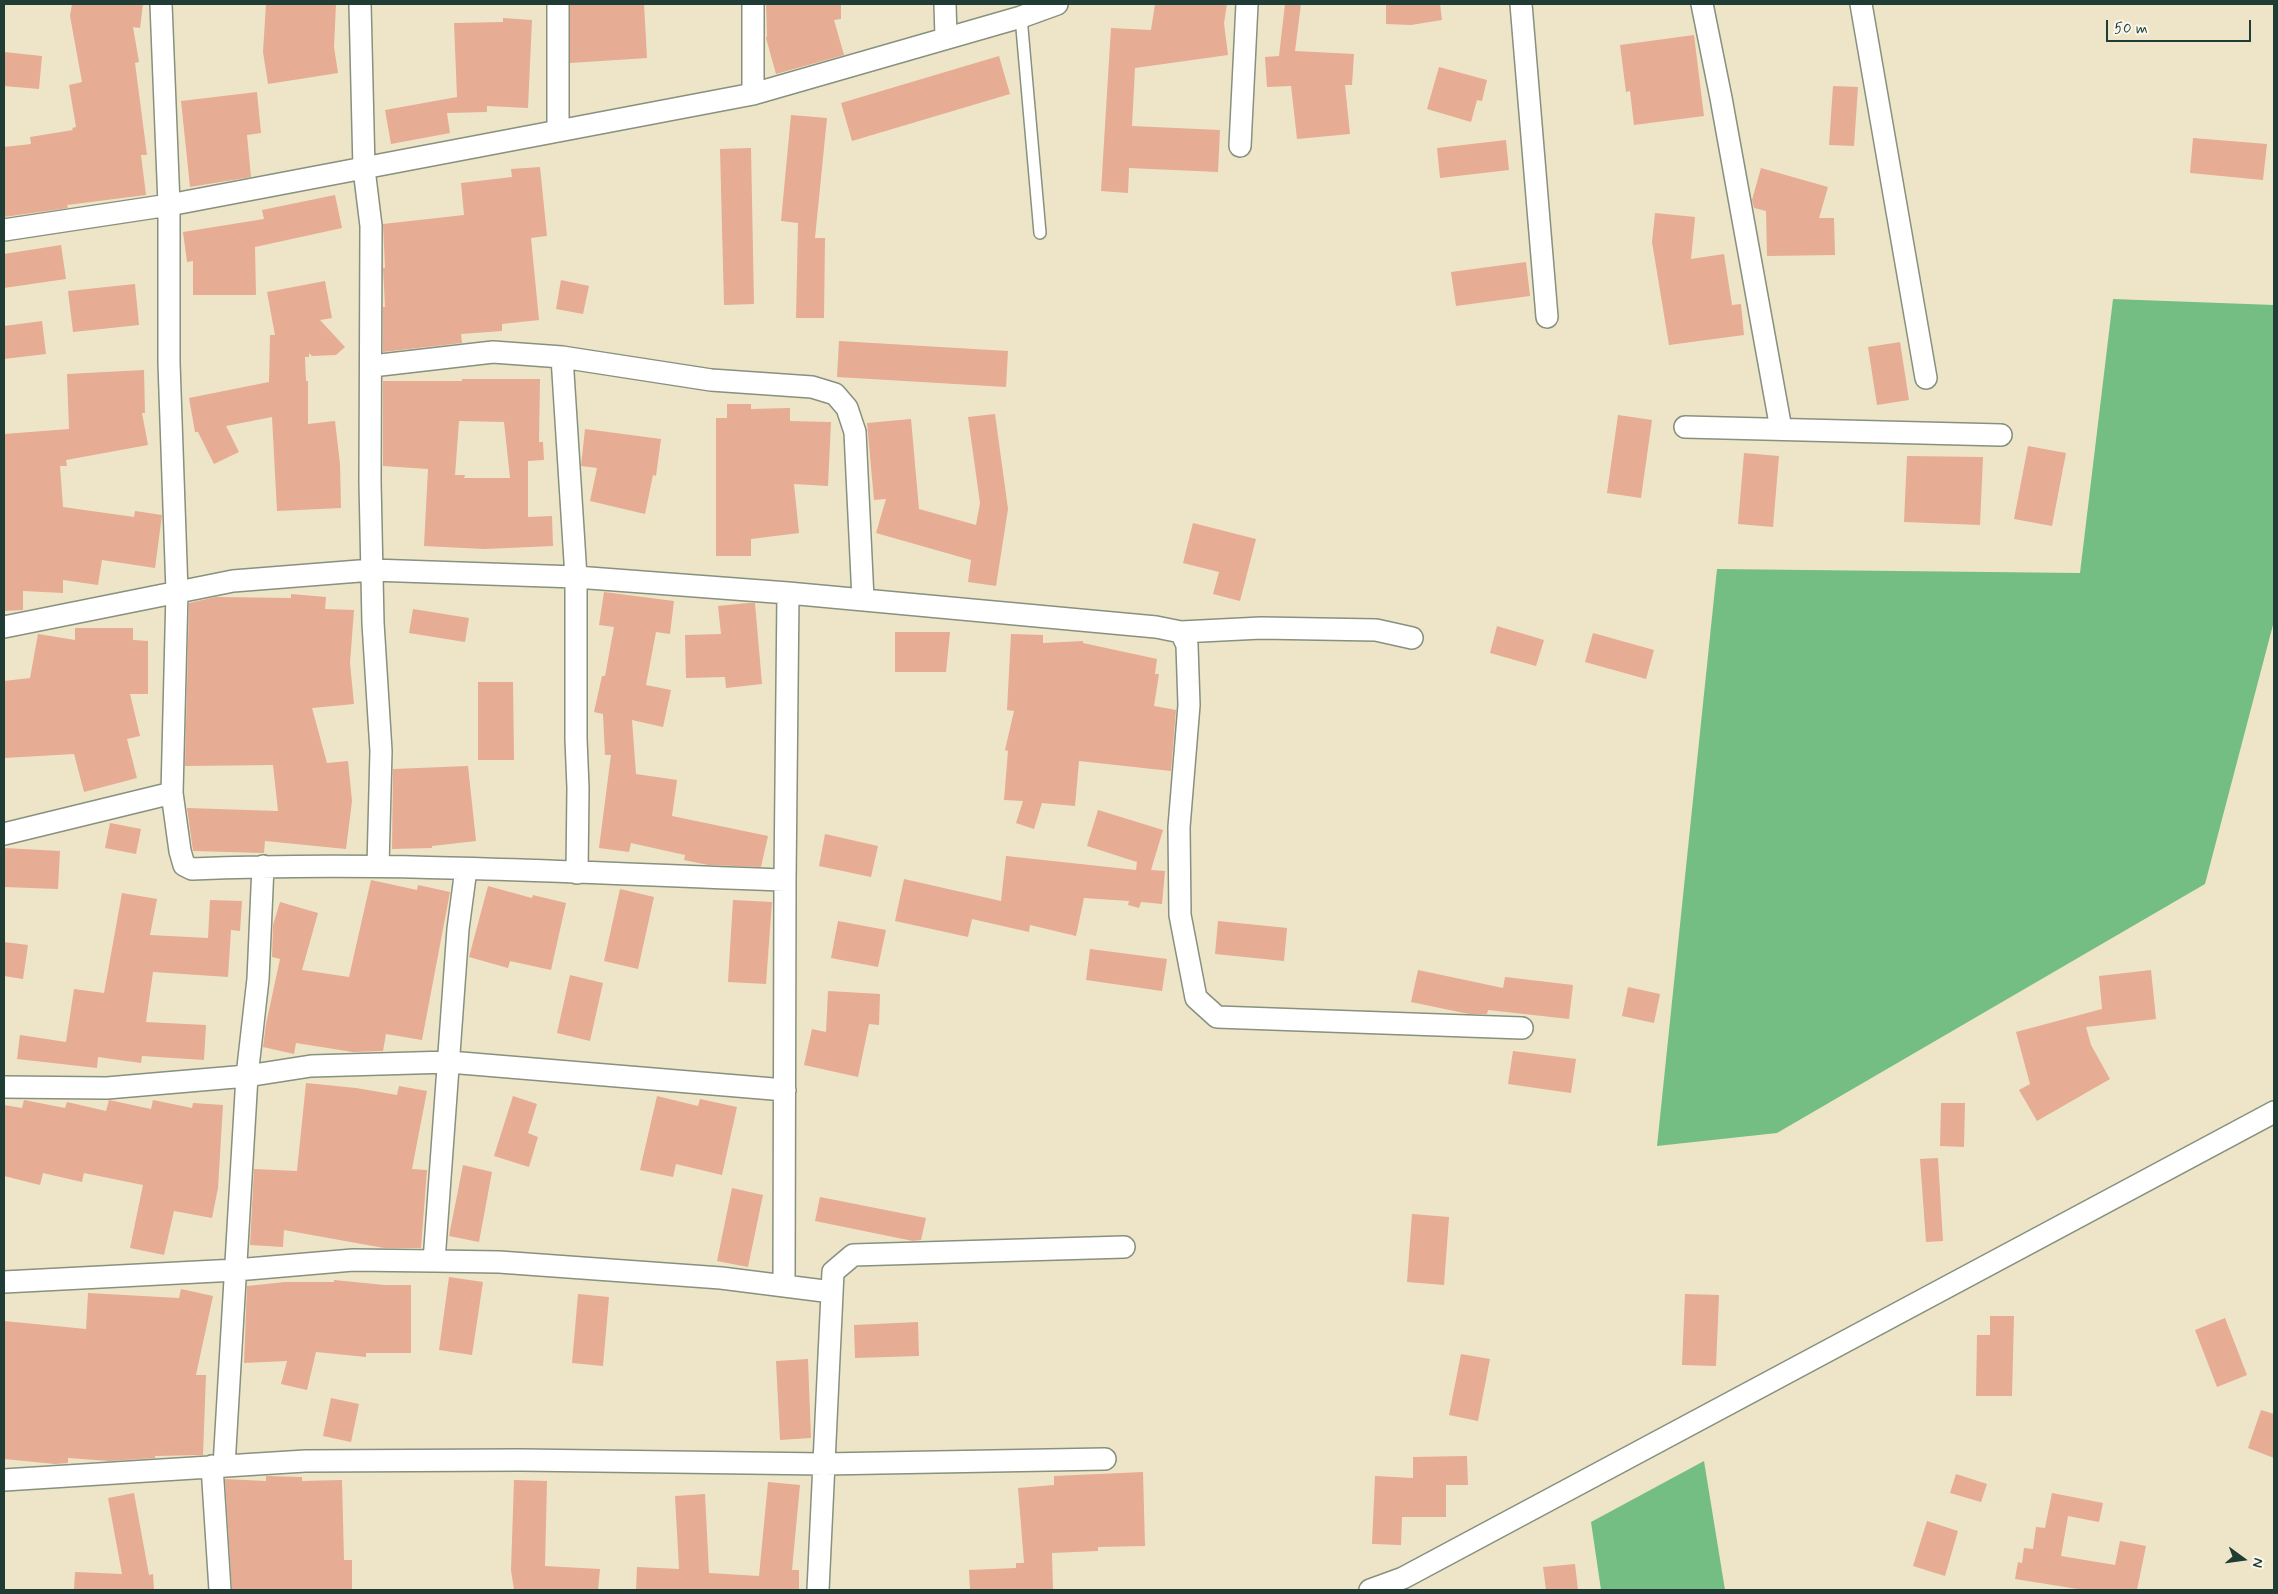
<!DOCTYPE html>
<html>
<head>
<meta charset="utf-8">
<style>
  body { margin:0 }
  #map { position:relative; width:2278px; height:1594px; overflow:hidden; background:#eee5c8; font-family:Mynerve,sans-serif }
  canvas { display:block }
  .frame { position:absolute; inset:0; border:5px solid #1f3d34; pointer-events:none }
  .north { position:absolute; left:2218px; top:1534px; width:50px; height:50px; -webkit-text-stroke:4px #fbf7ec; paint-order:stroke; rotate:104deg; font-size:14px; font-weight:700; line-height:20px; text-align:center; color:#1f3d34 }
  .north::after { content:''; display:block; margin:auto; width:18px; height:22px; background:#1f3d34; clip-path:polygon(50% 0,100% 100%,50% 72%,0 100%) }
  .scale { position:absolute; left:2106px; top:20px; width:145px; height:22px; box-sizing:border-box; border:2px solid #1f3d34; border-top:0; padding-left:6px; font-size:15px; line-height:18px; white-space:nowrap; color:#1f3d34; -webkit-text-stroke:4px #fbf7ec; paint-order:stroke }
</style>
</head>
<body>
<div id="map">
<canvas width="2278" height="1594"></canvas>
<div class="frame"></div>
<div class="north">N</div>
<div class="scale">50 m</div>
</div>
<script>
const g = document.querySelector('canvas').getContext('2d');
g.lineJoin = 'round';
function paint(path, color) {
  g.fillStyle = color;
  g.fill(path, 'evenodd');
}
function trace(path, color, width, dash) {
  g.strokeStyle = color;
  g.lineWidth = width;
  g.lineCap = dash ? 'butt' : 'round';
  g.setLineDash(dash || []);
  g.stroke(path);
}
paint(new Path2D(`
  M2113 299 2274 305V621L2205 884 1777 1133 1657 1146 1717 569 2080 573Z
  M1704 1461 1725 1590H1601L1591 1522Z`), '#74be84');
paint(new Path2D(`
  M72 4H143L140 28 133 27 139 62 135 63 147 155H141L146 195 67 205 68 208 4 217V147L31 144 30 137 73 130 72 128 76 127 69 85 82 82 70 16Z
  M266 4H336L334 47 338 73 268 84 263 52Z
  M570 4H644L647 58 570 63Z
  M766 4H841V19L834 20 844 55 776 74 766 38 767 36Z
  M1155 4H1227L1224 23 1228 55 1135 68 1132 126 1220 130 1218 172 1129 168 1128 193 1101 191 1111 28 1151 30Z
  M1285 4H1301L1295 51 1354 54 1352 85H1345L1350 134 1297 139 1291 86 1267 87 1265 57 1279 56Z
  M1386 4H1440L1442 20 1411 25 1386 24Z
  M503 18 532 20 528 108 487 106V112L447 113 450 133 391 144 385 110 457 97 454 23 503 22Z
  M1694 35 1704 116 1634 125 1630 91 1626 92 1620 45Z
  M4 52 42 56 39 89 4 86Z
  M999 56 1010 94 852 141 841 103Z
  M1439 67 1487 80 1482 101 1477 100 1471 122 1427 109Z
  M1833 86 1858 87 1854 146 1829 145Z
  M257 92 261 133 247 135 251 177 190 187 181 101Z
  M791 115 827 118 815 238H825L824 318H796L798 223 781 221Z
  M2193 138 2267 144 2263 180 2190 173Z
  M1506 140 1509 170 1440 178 1437 148Z
  M751 148 754 304 724 305 720 149Z
  M540 167 547 236 531 238 539 320 502 324V331L461 334 462 343 383 352V307H385L383 268H385L383 224 464 215 461 183 512 177 511 169Z
  M1761 168 1828 187 1819 218H1834L1835 255 1767 256 1766 211 1754 208 1752 200Z
  M335 195 342 228 255 247 256 295H193V261L187 262 183 232 264 219 262 210Z
  M1655 213 1695 217 1691 259 1724 254 1732 305 1741 304 1744 335 1669 345 1652 242Z
  M61 245 66 279 4 288V254Z
  M1526 262 1530 296 1456 306 1451 272Z
  M561 280 589 286 583 314 556 309Z
  M325 281 332 318 320 320 345 347 336 355 312 356 309 353V357H305L306 381H308V424L335 421 340 464 341 508 277 511 272 417 226 426 239 452 214 464 198 432H195L189 398 269 382 270 335H275L267 292Z
  M135 284 139 325 73 332 68 291Z
  M42 321 46 354 4 359V326Z
  M839 341 1008 351 1006 387 837 377Z
  M1900 342 1909 400 1877 405 1868 347Z
  M144 370 145 413H142L148 445 66 460 67 466H60L63 507 134 517 135 511 162 515 155 568 102 560 98 585 63 580V593L23 591V610L4 611V434L69 429 67 374Z
  M462 379H540L539 442H543L544 460 528 461V517L552 516 553 546 484 549 424 546 428 469 383 466V381H462ZM459 421 504 422 510 478H464L465 475H455Z
  M727 404H751V409L790 408V421L831 422 828 486 794 484 799 533 751 539V556H716V418H727Z
  M995 414 1008 509 996 586 968 582 971 560 876 533 886 499 874 500 867 423 911 419 919 509 976 525 980 503 968 417Z
  M1618 415 1652 420 1641 498 1607 493Z
  M585 429 661 439 656 476 653 475 645 514 590 501 597 468 581 466Z
  M2028 446 2066 453 2052 526 2014 519Z
  M1744 453 1779 456 1773 527 1738 524Z
  M1907 456 1983 457 1980 525 1904 522Z
  M1193 523 1256 539 1240 601 1213 594 1219 572 1183 563Z
  M604 592 674 601 670 634 656 632 646 685 671 690 663 727 632 720 636 774 677 780 672 816 768 836 761 867 708 865 684 860 685 855 631 843 629 852 599 848 611 755H605L603 714 594 712 602 676H605L614 627 599 625Z
  M291 594 326 597 325 609 354 610 350 663 354 704 312 708 327 763 348 761 352 801 346 849 265 841 264 853 193 851 187 808 278 811 273 765 185 766 189 603 216 597 291 598Z
  M748 603H755L762 684 726 688 725 677 686 678 685 635 721 634 718 606Z
  M413 609 469 618 465 642 409 633Z
  M1497 626 1544 640 1536 666 1490 653Z
  M75 628H133V640L148 641V694H130L140 736 127 739 137 778 84 792 74 754 4 758V681L30 678 38 634 75 640Z
  M895 632H950L946 672H895Z
  M1593 633 1654 650 1646 679 1585 662Z
  M1011 634 1043 635V643L1083 641V643L1157 659 1155 674H1159L1154 706 1176 710 1171 771 1079 761 1075 806 1042 803 1034 829 1016 823 1023 801 1004 800 1008 751 1005 750 1014 711 1007 710Z
  M478 682H513L514 760H478Z
  M468 766 476 841 432 846V848L392 849 393 769Z
  M1098 810 1163 830 1151 870 1165 871 1162 904 1141 902 1139 908 1128 905 1129 901 1084 898 1076 936 1030 925 1029 932 972 919 968 937 895 921 904 879 1001 901 1006 856 1136 870 1137 862 1087 846Z
  M110 823 141 829 136 854 105 848Z
  M825 834 878 846 871 877 819 866Z
  M4 848 60 851 58 889 4 887Z
  M371 880 417 890 418 885 450 892 422 1040 386 1034 383 1051 353 1052 296 1043 294 1054 263 1047 266 1024 280 959 272 957 273 925 280 902 318 913 302 970 349 977Z
  M488 886 532 898 533 895 566 903 551 970 510 961 508 968 469 957Z
  M620 889 654 897 638 969 604 961Z
  M122 893 157 899 150 935 208 938 210 900 242 901 240 931 231 930 228 977 153 972 146 1022 206 1025 204 1060 142 1056 141 1063 98 1057 97 1068 17 1059 20 1035 66 1042 74 989 104 993Z
  M733 900 772 902 766 984 728 982Z
  M838 921 886 930 878 967 831 958Z
  M1218 921 1287 928 1284 961 1215 954Z
  M4 942 28 945 23 979 4 976Z
  M1090 949 1167 959 1162 991 1086 980Z
  M1418 970 1503 988 1505 977 1573 985 1569 1019 1488 1010 1487 1014H1469L1411 1002Z
  M2151 970 2156 1019 2086 1027 2091 1045 2110 1079 2037 1121 2019 1090 2030 1084 2016 1032 2102 1009 2099 976Z
  M570 975 603 983 590 1041 557 1033Z
  M1628 987 1660 994 1654 1023 1622 1016Z
  M828 991 880 994 879 1025 869 1024 858 1077 804 1065 812 1029 826 1032Z
  M1513 1051 1576 1059 1571 1093 1508 1084Z
  M306 1083 356 1088 397 1095 399 1086 427 1091 412 1169 427 1170 421 1248H384L284 1230 283 1247 250 1245 254 1169 297 1171Z
  M513 1096 537 1104 528 1133 538 1137 529 1167 494 1156Z
  M657 1096 698 1106 700 1099 737 1107 722 1175 676 1164 673 1177 640 1170Z
  M24 1100 65 1108 67 1102 106 1111 109 1100 151 1109 153 1100 192 1108 193 1103 223 1105 218 1188 212 1218 174 1211 164 1255 130 1248 143 1185 84 1173 82 1182 43 1173 40 1185 4 1176V1105L22 1108Z
  M1941 1103H1965L1964 1147 1940 1146Z
  M1938 1158 1943 1241 1926 1242 1920 1159Z
  M463 1165 492 1172 479 1242 449 1236Z
  M732 1188 763 1195 748 1267 717 1261Z
  M820 1197 926 1218 921 1240 913 1241 815 1221Z
  M1412 1214 1449 1217 1444 1285 1407 1282Z
  M449 1277 483 1282 472 1355 439 1350Z
  M334 1280 385 1285H411V1353H366V1357L316 1352 307 1390 281 1384 287 1361 244 1363 247 1286 285 1282H334Z
  M181 1289 213 1296 196 1375H206L203 1455 155 1456V1458L110 1461 68 1458V1463L55 1464 4 1459V1321L86 1329 88 1293 179 1298Z
  M578 1294 609 1297 603 1366 572 1363Z
  M1685 1294 1719 1295 1716 1366 1682 1365Z
  M1990 1316H2014L2012 1396H1976L1977 1335H1990Z
  M2225 1318 2247 1375 2217 1387 2195 1330Z
  M918 1322 919 1356 855 1358 854 1325Z
  M1461 1354 1490 1359 1478 1421 1449 1415Z
  M808 1359 811 1438 780 1440 776 1361Z
  M331 1398 359 1404 351 1442 323 1436Z
  M2261 1410 2274 1414V1458L2248 1448Z
  M1467 1456 1468 1485H1446V1517H1402L1401 1545 1372 1544 1375 1476 1413 1478V1457Z
  M1143 1472 1145 1546 1098 1547V1551L1052 1553 1053 1590H970L969 1570 1016 1568V1563H1024L1018 1488 1054 1485V1476Z
  M1956 1474 1987 1484 1981 1502 1950 1493Z
  M266 1476 302 1477V1481L342 1480 344 1560H352V1590H232L225 1479 266 1481Z
  M514 1480 547 1481 545 1566 600 1569 598 1590H514L511 1570Z
  M768 1482 800 1485 792 1570H799V1590H636L637 1567 679 1569 675 1496 705 1494 709 1573 759 1576Z
  M134 1493 149 1575 153 1574 154 1590H74L75 1572 122 1574 108 1498Z
  M2052 1493 2103 1503 2099 1522 2068 1516 2061 1556 2115 1565 2120 1541 2146 1546 2137 1590H2084L2015 1579 2018 1562 2022 1563 2024 1548 2033 1549 2036 1527 2045 1528Z
  M1927 1521 1958 1531 1945 1576 1913 1566Z
  M1575 1564 1578 1590H1546L1543 1567Z`), '#e6ac94');
const lane = new Path2D(`
  M1021 17 1040 233`);
const street = new Path2D(`
  M161 4 169 205V363L177 592 172 793 180 851 184 865 192 869C389 861 587 873 785 880
  M360 4 364 169 371 226 370 482 373 623 381 751 378 866
  M558 4V130
  M753 4V94
  M945 4 946 38
  M1521 4 1547 317
  M1702 4 1721 98 1781 429
  M1861 4 1926 378
  M1240 146 1247 4
  M4 230 169 205 753 94 1021 17 1057 4
  M562 357 576 577V739L578 788 577 873
  M372 366 493 352 562 357 711 380 812 387 835 394 847 408 855 432 863 599
  M1685 427 2001 435
  M4 627 233 581 372 570 576 577 788 593 1156 627 1181 632 1187 645 1189 705 1179 827 1180 915 1196 998 1217 1017 1522 1028
  M1181 632 1261 628 1376 630 1412 638
  M4 834 172 793
  M4 1087 107 1088 247 1076 311 1066 449 1062 785 1090
  M434 1261 458 929 466 869
  M4 1282 236 1270 353 1260 434 1261 499 1262 721 1278 832 1292
  M784 1286 785 880 788 593
  M212 1466 220 1590
  M224 1466 247 1076 258 979 263 866
  M4 1480 305 1461 521 1460 824 1464 1105 1459
  M818 1590 833 1272 853 1255 1124 1247
  M1370 1590 1403 1578 2274 1112`);
trace(lane, '#86917e', 14);
trace(street, '#86917e', 24);
trace(lane, '#fff', 11);
trace(street, '#fff', 21);
</script>
</body>
</html>
